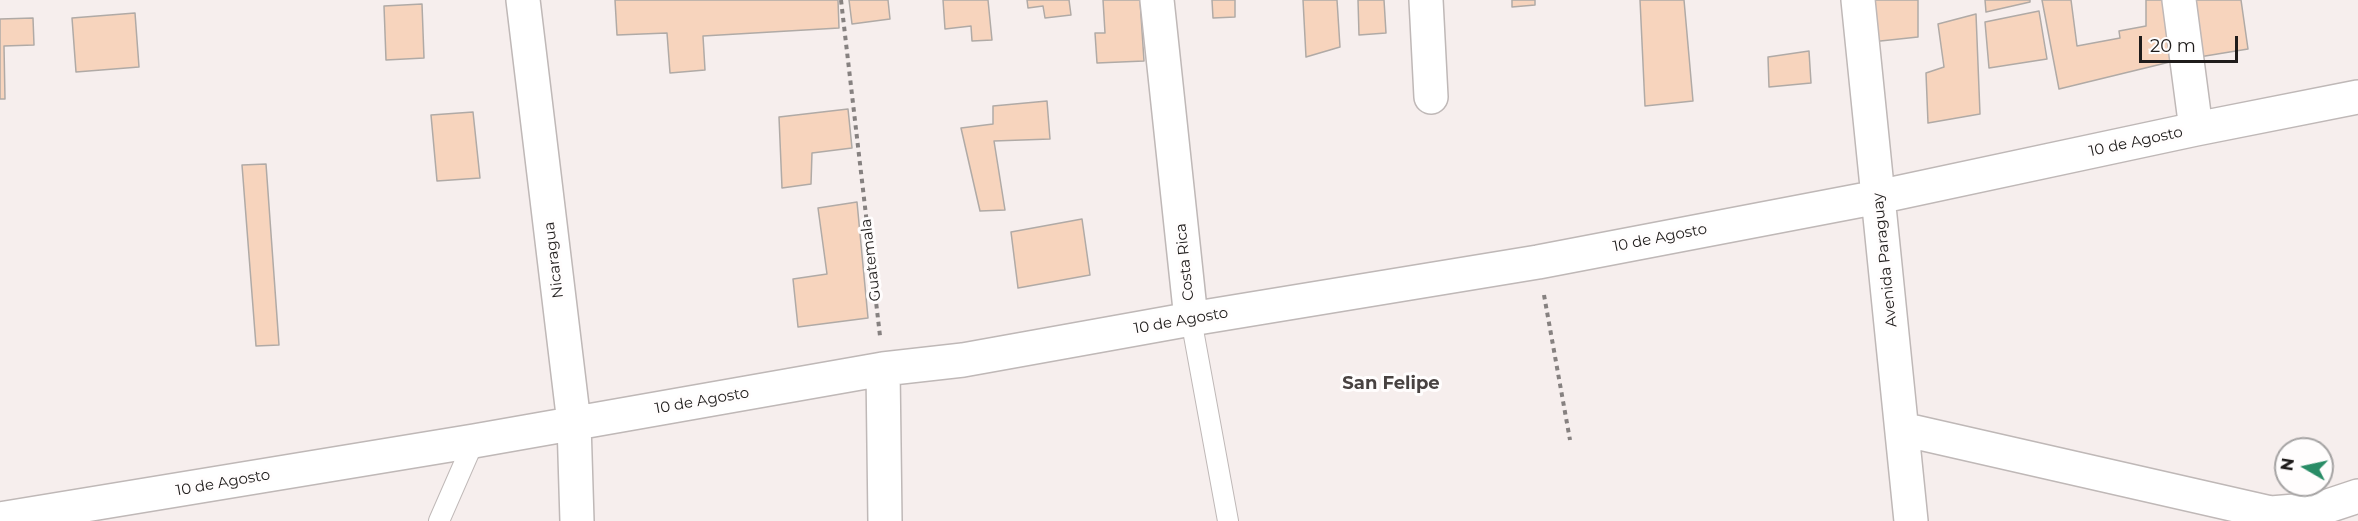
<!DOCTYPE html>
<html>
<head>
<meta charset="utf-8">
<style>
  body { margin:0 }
  #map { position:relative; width:2358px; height:521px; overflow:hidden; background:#f6eeed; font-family:Montserrat,sans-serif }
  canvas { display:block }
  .north { position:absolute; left:2274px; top:437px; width:60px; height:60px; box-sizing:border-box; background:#fffdfd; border:2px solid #a5a3a3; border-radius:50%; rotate:279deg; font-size:16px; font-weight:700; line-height:24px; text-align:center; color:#1f1c1b }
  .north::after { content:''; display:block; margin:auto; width:21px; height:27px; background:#298c66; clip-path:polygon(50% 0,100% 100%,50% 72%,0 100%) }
  .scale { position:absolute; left:2139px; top:36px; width:99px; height:27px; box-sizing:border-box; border:3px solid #1f1c1b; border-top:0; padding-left:8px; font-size:18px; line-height:21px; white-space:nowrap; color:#1f1c1b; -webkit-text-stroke:4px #fffdfd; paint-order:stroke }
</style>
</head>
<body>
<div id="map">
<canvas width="2358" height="521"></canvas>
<div class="north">N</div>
<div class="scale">20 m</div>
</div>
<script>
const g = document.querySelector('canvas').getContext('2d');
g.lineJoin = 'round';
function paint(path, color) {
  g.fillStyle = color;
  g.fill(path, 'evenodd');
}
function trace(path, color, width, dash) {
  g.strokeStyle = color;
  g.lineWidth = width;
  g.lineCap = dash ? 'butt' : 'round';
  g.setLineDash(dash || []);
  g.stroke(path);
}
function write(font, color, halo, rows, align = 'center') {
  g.font = font + ' Montserrat,sans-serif';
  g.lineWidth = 6;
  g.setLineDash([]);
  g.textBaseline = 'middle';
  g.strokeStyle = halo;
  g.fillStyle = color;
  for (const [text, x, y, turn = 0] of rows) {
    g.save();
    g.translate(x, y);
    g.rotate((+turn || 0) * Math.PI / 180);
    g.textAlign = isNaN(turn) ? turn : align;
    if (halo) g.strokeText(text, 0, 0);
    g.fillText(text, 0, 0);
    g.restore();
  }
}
const building = new Path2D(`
  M615 0H838L839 28 703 36 705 70 670 73 667 33 617 35Z
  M849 0H888L890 19 852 24Z
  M943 0H988L992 40 972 41 971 26 945 29Z
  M1027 0H1069L1071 15 1045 18 1043 6 1028 8Z
  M1103 0H1140L1144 61 1097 63 1095 33H1105Z
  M1212 0H1235V17L1213 18Z
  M1303 0H1337L1340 47 1306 57Z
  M1358 0H1384L1386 33 1359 35Z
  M1512 0H1535V5L1512 7Z
  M1640 0H1684L1693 101 1645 106Z
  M1871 0H1918V37L1871 42Z
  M1985 0H2030V2L1986 12Z
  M2042 0H2071L2077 46 2120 38 2119 31 2146 26V0H2168L2174 61 2059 89Z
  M2185 0H2241L2248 49 2193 58Z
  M422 4 424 58 386 60 384 6Z
  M2039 11 2047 59 1989 68 1985 22Z
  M135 13 139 67 76 72 72 18Z
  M1976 14 1980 114 1928 123 1926 73 1944 67 1938 24Z
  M33 18 34 45 4 46 5 99H0V19Z
  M1809 51 1811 83 1769 87 1768 57Z
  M1047 101 1050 139 994 141 1005 210 980 211 961 128 993 124V106Z
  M848 109 852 148 812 153 811 184 782 188 779 117Z
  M473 112 480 178 437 181 431 115Z
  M266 164 279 345 256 346 242 165Z
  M857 202 868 318 798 327 793 279 827 274 818 208Z
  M1082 219 1090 275 1018 288 1011 232Z`);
paint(building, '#f7d4bd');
trace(building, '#b0aaa6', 1.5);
const service = new Path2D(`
  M1191 319 1228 521
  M439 521 474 441`);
const minor = new Path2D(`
  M523 0 574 423 577 521
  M1157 0 1191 319
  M1426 0 1431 97
  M1858 0 1911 521
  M2179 0 2196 129
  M883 369 885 521
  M1902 429 2271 513 2319 509 2358 496
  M0 519 474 441 883 369 963 360 1191 319 1538 262 1878 197 2196 129 2358 97`);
trace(service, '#bfb8b7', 22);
trace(minor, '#bfb8b7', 36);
trace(new Path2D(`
  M841 0 880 336
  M1544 295 1570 440`), '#868180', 4, [4.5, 4.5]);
trace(service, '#fff', 20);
trace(minor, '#fff', 33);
write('15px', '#1f1c1b', '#fffdfd', [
  ["10 de Agosto",2136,142,-12],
  ["10 de Agosto",1660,238,-11],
  ["Nicaragua",554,260,-97],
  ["Guatemala",871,260,-97],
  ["Avenida Paraguay",1885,260,-96],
  ["Costa Rica",1185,262,-96],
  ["10 de Agosto",1181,321,-10],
  ["10 de Agosto",702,401,-10],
  ["10 de Agosto",223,483,-10]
]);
write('bold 18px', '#484241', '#fffdfd', [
  ["San Felipe",1391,384]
]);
</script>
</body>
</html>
